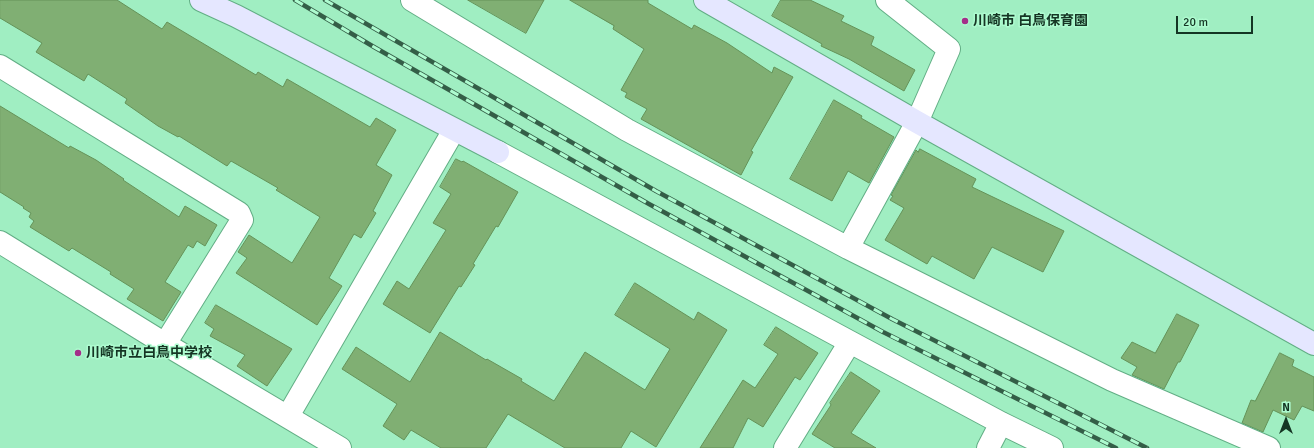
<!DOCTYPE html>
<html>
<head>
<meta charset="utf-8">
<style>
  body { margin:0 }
  #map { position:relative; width:1314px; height:448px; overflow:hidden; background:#a0eec2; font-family:Signika,sans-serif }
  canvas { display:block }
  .north { position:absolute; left:1266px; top:400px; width:40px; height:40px; -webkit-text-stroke:3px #adfbcf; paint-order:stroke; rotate:0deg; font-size:11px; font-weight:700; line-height:16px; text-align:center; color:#153524 }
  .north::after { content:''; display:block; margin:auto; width:14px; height:18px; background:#153524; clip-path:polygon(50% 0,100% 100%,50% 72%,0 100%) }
  .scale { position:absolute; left:1176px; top:16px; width:77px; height:18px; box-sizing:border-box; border:2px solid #153524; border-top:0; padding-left:5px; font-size:12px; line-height:14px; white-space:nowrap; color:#153524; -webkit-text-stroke:3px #adfbcf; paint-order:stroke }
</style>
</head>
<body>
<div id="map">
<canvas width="1314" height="448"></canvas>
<div class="north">N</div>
<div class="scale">20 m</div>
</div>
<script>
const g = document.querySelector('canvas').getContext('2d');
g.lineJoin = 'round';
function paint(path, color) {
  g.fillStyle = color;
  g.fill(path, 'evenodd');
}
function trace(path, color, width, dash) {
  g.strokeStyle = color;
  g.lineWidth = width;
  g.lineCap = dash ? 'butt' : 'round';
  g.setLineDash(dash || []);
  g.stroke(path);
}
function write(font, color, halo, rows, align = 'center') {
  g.font = font + ' Signika,"Noto Sans JP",sans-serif';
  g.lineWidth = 3;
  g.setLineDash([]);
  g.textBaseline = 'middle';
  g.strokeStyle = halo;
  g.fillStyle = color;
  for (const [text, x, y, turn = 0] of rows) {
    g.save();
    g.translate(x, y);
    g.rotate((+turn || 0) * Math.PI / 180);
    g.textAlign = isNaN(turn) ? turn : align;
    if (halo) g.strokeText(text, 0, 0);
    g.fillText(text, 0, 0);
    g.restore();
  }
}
const building = new Path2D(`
  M0 0H117L162 29 167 22 256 75 258 72 283 87 287 79 370 127 376 118 396 130 376 165 392 175 373 211 376 213 361 238 354 234 329 278 342 286 317 325 236 273 247 258 238 252 249 235 292 263 320 217 276 190 278 188 231 161 227 166 179 136 178 137 158 126 125 103 127 99 88 74 84 81 36 52 42 43 0 18Z
  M468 0H544L526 33Z
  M570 0H648V3L692 29 694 25 727 43 772 73 774 67 793 77 751 151 753 152 741 175 641 119 647 109 625 97 627 93 621 90 644 49 613 29 614 26Z
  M781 0H810L844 16 841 21 874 37 871 45 915 70 904 91 849 59 821 46 822 44 772 16Z
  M834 100 862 116 861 118 894 137 869 183 848 171 832 201 790 179Z
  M0 106 69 148 70 146 96 160 124 179 123 180 179 217 185 206 217 225 205 246 197 241 193 248 188 245 165 282 181 292 163 321 127 299 134 289 110 274 111 272 72 248 69 251 30 227 34 221 29 217 31 213 23 208 24 207 0 192Z
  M920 149 976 179 972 187 1064 231 1043 272 992 247 974 279 932 256 927 264 885 240 904 208 890 200 893 196 891 195 916 150 918 152Z
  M456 159 462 162 463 161 518 192 498 227 496 226 473 264 475 265 461 287 459 286 430 333 383 304 397 281 409 289 446 230 433 223 451 194 440 187Z
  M635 283 694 320 698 312 727 330 656 447 631 431 621 448H565L508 414 486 448H441L411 430 404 440 383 426 397 404 342 369 356 347 410 382 440 332 486 360 487 359 522 379 521 381 554 401 585 352 645 390 670 349 615 315Z
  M216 305 292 349 267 386 237 366 245 355 210 336 214 329 205 323Z
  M1177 314 1199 325 1180 362H1178L1164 389 1132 375 1137 367 1121 358 1132 342 1155 353Z
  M776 327 818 353 800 380 795 377 763 427 748 418 733 448H700L743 380 755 388 778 354 764 345Z
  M1280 353 1294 360 1292 366 1314 377V411L1302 406 1294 420 1273 410 1263 432 1242 423 1251 400 1255 401Z
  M851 372 880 391 851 433 876 448H835L812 434 831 405 830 403Z`);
paint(building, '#80af73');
trace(building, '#649258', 1);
const street = new Path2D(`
  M412 0 627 130 848 248 1112 380 1269 448
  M0 66 239 213 242 220 165 344
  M498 152 850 342 1001 423 1052 448
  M0 242 165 344 340 448
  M848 248 917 122 949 49 887 0
  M288 416 454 130
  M785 448 850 342
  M988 448 1001 423`);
const secondary = new Path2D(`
  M201 0 236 16 498 152
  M705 0 917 122 1314 344`);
trace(street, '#62ae85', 24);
trace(secondary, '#62ae85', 24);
trace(street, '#fff', 22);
trace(secondary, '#e5e7ff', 22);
const rail = new Path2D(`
  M295 0 374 47 649 204 883 332 1116 448
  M325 0 656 191 892 319 1147 448`);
trace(rail, '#345e47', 4.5);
trace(rail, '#adfbcf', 3, [9]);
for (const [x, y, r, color] of [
  [965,21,4,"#a42f89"],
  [78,353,4,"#a42f89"]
]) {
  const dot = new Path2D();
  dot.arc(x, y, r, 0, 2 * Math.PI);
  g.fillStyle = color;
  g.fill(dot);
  trace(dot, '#adfbcf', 1.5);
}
write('bold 14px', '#153524', '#adfbcf', [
  ["川崎市 白鳥保育園",973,21],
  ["川崎市立白鳥中学校",86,353]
], 'left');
</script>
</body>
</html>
